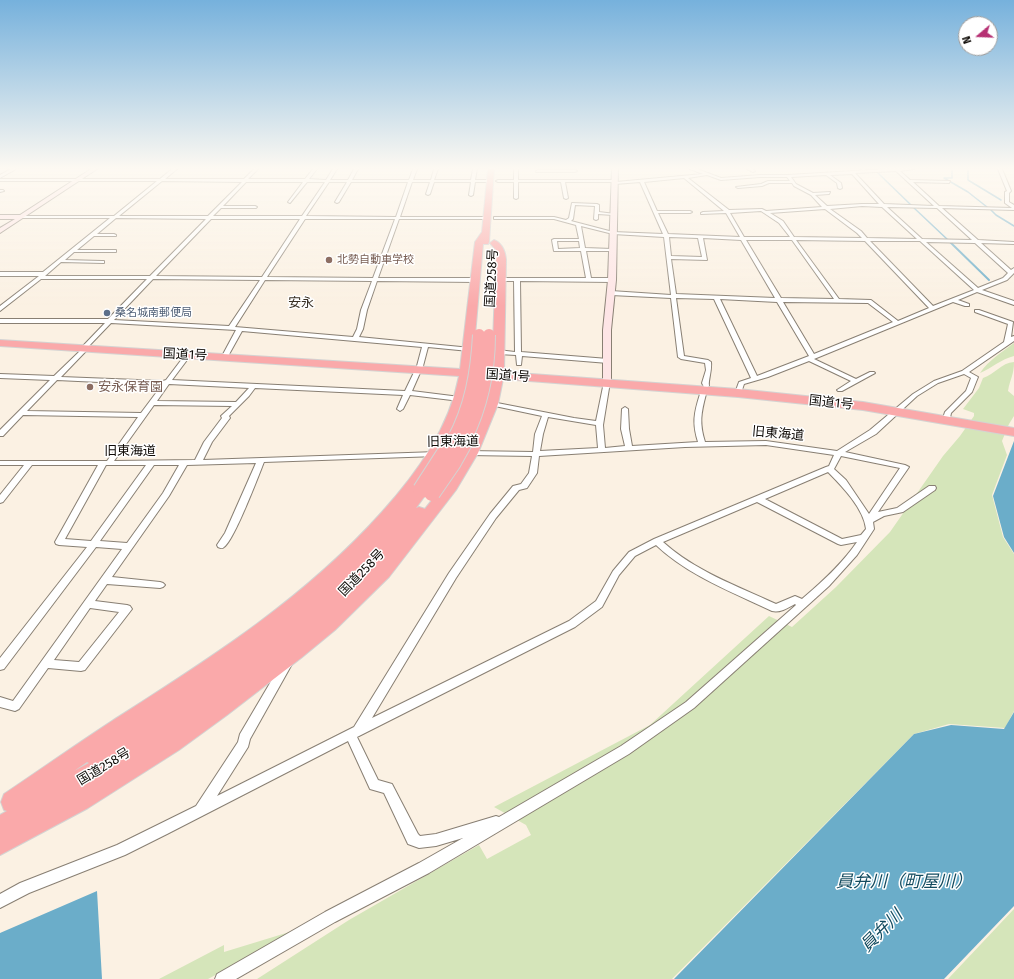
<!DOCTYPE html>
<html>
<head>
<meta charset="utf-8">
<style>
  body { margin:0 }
  #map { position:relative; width:1014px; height:979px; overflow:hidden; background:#fbf1e3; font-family:"Fira Sans",sans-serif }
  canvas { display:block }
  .north { position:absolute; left:958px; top:16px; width:40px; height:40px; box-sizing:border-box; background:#fff; border:1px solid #9f9d9c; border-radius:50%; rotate:251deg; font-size:11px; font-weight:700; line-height:16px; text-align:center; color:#0f0b07 }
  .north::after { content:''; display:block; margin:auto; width:14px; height:18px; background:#b63073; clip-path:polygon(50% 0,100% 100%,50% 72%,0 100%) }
</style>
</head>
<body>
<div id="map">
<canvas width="1014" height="979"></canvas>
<div class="north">N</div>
</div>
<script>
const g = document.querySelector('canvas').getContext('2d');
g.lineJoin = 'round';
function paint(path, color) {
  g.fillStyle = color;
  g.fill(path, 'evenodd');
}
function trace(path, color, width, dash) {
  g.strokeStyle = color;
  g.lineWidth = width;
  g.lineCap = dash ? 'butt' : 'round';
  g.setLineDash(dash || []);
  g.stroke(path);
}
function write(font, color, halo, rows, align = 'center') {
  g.font = font + ' "Fira Sans","Noto Sans JP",sans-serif';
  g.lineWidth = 3;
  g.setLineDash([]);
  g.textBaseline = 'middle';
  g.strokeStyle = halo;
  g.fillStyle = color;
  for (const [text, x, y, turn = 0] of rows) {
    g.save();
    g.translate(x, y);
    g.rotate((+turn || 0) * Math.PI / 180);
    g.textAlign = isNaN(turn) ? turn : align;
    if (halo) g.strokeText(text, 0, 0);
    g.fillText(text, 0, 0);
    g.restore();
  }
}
paint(new Path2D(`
  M1014 343V356C1001 359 992 368 980 373 989 360 1002 352 1014 343Z
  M1014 362C1014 375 1010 379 1008 391L1014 396V416L1009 424 1002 441 1007 455 992 495 1003 537 1014 554V711L1005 728 949 724 914 734 672 979H257L349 920 479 845 487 859 531 835 526 825 494 807 650 725 769 616 792 627 836 587 890 532 943 456 960 436 974 416V413L963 409 979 388 983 378C995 374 1001 363 1014 362Z
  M1014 909V979H948Z
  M296 930 286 937 208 979H159L224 945V952Z`), '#d5e5ba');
paint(new Path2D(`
  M1014 441V553L1004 537 993 496Z
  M1014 712V906L944 979H674L914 734 951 725 1004 729Z
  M97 891 102 979H0V933Z`), '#6badc9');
trace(new Path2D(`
  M952 169V178H944L968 192 987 207
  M968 169V180L1001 200
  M878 173 911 205
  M913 207 948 240
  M991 210 996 215 1014 226`), '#6badc9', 1.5);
trace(new Path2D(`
  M950 242 989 280`), '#6badc9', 2);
const street = new Path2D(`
  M11 169H16L0 178V175Z
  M172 169H177L165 179H244L254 169H258L248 179H305L313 169H317L309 179 326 180 333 169H337L330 180H348L354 169H358L352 180H409L413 169H417L413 180H431L434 169H438L434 180H471L473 169H477L475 180H492L491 182H475L473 195 471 196 469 195 471 182H434L430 194 428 195 426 194 430 182H412L400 217H488L490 218 488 219H399L378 278H476L479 280 476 282 377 281 367 310 363 329 359 337 471 348V350L469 351 428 347 423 366 412 391 460 397 463 399 460 401 410 395 403 409 400 411 397 409 403 395 255 388 249 396 229 416 230 418 212 442 203 460 437 452 441 454 437 456 264 462C258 477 234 541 224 547 222 549 220 548 218 547L217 545 225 533 256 463 187 465 169 496 112 577 160 582 163 583 165 585 163 587 160 588 107 584 95 601 127 605 130 606 132 609 85 670 81 671 48 668 19 709 15 711 0 707V697L13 701 122 549 96 547 4 669 0 670V658L87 547 59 545 56 544 55 542 98 465H32L3 502 0 503V495L24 465H0V461H107L138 417 23 415 3 436H0V430L50 380 0 378V374L54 376 81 350V348L105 323H0V319H108L147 279H41L0 311V306L39 276H0V272H43L110 218H20V216H114L157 181H0V179H160ZM162 181 242 182 208 216H119ZM246 182H303L288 202 290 203 307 182H325L302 216H213L221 208H256L257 207 255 206H223ZM329 182H347L335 202 337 203 339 202 351 182H408L396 217 306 216ZM116 218 206 219 150 276H45L61 262 104 263V261H102L65 260 74 252H116V250H77L94 236H116V235L114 234H97ZM211 219H300L262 277 156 276ZM305 219H395L373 278 267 277ZM153 279 260 280 229 326 114 320ZM265 280 372 281 361 310 357 329 353 337 235 327ZM111 323 236 330 221 358 224 360 227 358 242 331 422 347 417 366 405 391 172 380 190 356 187 354 185 355 166 380 163 381 61 377 87 350V348ZM57 380 162 385 141 413 27 411ZM169 384 249 388 236 402 157 401ZM154 405 232 406 221 416 222 418 204 442 195 460 114 461ZM106 465H146L91 541 65 539ZM154 465H179L163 493 127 543 100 541ZM90 608 119 612 79 662 54 660Z
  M514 169H518V180H615L616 182 703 174 690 169H697L721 178 760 175H788L886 169H914L900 171 910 180 950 181 949 183 913 182 939 206 1012 208 1005 203V192L1007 191 998 169H1002L1011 191 1009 193V202L1014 205V210L942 208 978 240 1014 242V244L981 243 1011 270 1014 268V273L1007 280 982 290 1014 301V305L977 292 958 300 969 304V306H965L953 302 814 359 856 379 870 372H874L875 373 842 391H838L837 390 851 381 809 361 768 377 744 384 741 393 738 395 735 393 739 382 751 378 714 299 676 298 684 356 708 360 711 362C712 371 708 380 709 386L706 388 704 387 702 383 706 370 705 363 681 359 678 357 671 298 611 295 608 293 611 291 671 295 664 237 613 234 581 226 585 248 612 249 614 250 612 251H586L591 278H612L615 280 612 282 520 281 521 352 608 359 611 361 608 363 522 356 521 365H517L516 355 498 354 495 352 498 350 515 352 514 281H500L497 279 498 278H586L581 251H554L552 240 554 239H579L576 225 554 219H494V217H554L566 220 569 218 572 203 597 204 599 205V212L615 214 613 215 598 214V219L596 220 594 219 595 206 575 205 573 219 571 221 613 232 663 234 640 182 615 184 613 183 614 182H565L568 198 566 199 564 198 561 182H518V198L516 199 514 198V182H498L496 181 498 180H514ZM896 171 934 206 884 204 855 173ZM852 174 879 204H862L827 206 815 195 829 194 830 192 813 193 796 184 791 177 826 175 837 183 838 188 840 189 842 188 841 183 830 175ZM707 175 721 180 760 177H787L790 181H768L761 184 736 187 738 188 762 186 769 183H792L794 186 811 195 822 207 766 211 762 209 729 210 688 178ZM684 178 724 211 703 212 701 213V214L726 213 740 237 668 234 658 213H690L692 212 690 211H657L644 182ZM862 206 882 207 917 239 867 238 861 231 830 209ZM887 207 937 208 972 240 922 239ZM825 209 857 233 862 238 794 237 783 221 770 213ZM761 211 779 223 790 237H744L730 213ZM669 237 698 238 702 257 671 256ZM703 238 741 240 775 298 676 294 671 259 707 260ZM746 240H792L834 299 781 298ZM796 240 865 241 929 308 898 321 871 300 839 299ZM557 241H579L580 248 558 249ZM870 241H920L974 290 933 306ZM926 242 975 243 1008 273 1003 278 978 288ZM720 299 777 302 809 356 757 376ZM783 302 868 303 893 322 814 354Z
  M747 169H753L755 171 753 172Z
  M537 170H575L577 171 575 172H536Z
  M0 190H3L4 191 0 192Z
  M975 310H979L1013 322 1011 337 1014 336V341L969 372 978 377 972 392 951 413 949 423H943L942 421 945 412 966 391 971 378 964 374 938 383 917 396 876 434 845 452 905 465 909 467 878 512 897 508 929 486H935L936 488 935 490 903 512 884 516 873 522 874 529 857 555 829 586 694 708 629 754 429 873 335 922 236 979H215L217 974 325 912 419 863 463 838 436 846 419 848 408 844 384 793 370 789 348 741 167 834 125 855 29 893 0 908V894L20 883 117 845 196 806 238 742 240 734 283 661 287 660 291 661 292 664 250 739 248 747 217 796 354 727 449 573 490 514 513 486 521 484 529 473 532 456 468 455 464 453 468 451 533 452 535 434 542 416 490 405 489 404 490 403 492 402 574 418 596 421 604 382 607 380 609 381 610 382 603 425 605 448 625 446 621 429 622 409 625 407 628 409 629 429 632 446 698 442C692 423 694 413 700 394L703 392 706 394C701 413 699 423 705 442L766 441 837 451 870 430 913 394 934 381 962 371 1004 342 1008 324 975 312ZM548 417 596 425 598 448 540 451 543 434ZM766 445 834 455 829 466 826 467 654 539 629 552 613 571 596 601 569 621 372 718 456 578 496 518 519 490 527 488 537 473 539 456 685 447ZM841 456 900 468 869 514 846 480 834 469ZM828 472C842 486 864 509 866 529L861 535 842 539 765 499ZM757 502 838 544 841 545 857 542C842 564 822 582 802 599L795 596 776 604C737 586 695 571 663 542ZM656 545C689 576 732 592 772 611 780 613 788 608 795 604L796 605 686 702 621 746 499 817 496 816 436 834 420 836 418 834 392 784 378 780 357 737 575 627 602 607 619 575 635 556Z`);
const secondary = new Path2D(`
  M91 169H97L0 233V228L15 219H0V215H20Z
  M612 169H618L616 280 611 330V382L607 385 603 382V330L608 280Z`);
const highway = new Path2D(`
  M488 169H494L489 242 488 244H483L472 370 492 371 496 259V250L490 243 494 240C502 243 505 251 506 259L504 372 738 389 863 402 1014 428V436L863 410 738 397 503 379 498 404 478 453 456 490 389 577 335 630 301 658 227 715 179 750 88 808 0 855V815L7 811 4 810 1 802 4 794C40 770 75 745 112 721 209 659 303 600 382 512 417 473 449 429 459 376L0 346V340L460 369 475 242 482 232ZM471 377 491 378C480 427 457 470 425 509L419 507 416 508 429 490 426 487 420 485C445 453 465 417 471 377ZM87 762 89 763 74 771Z`);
trace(street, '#887f73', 2);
trace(secondary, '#887f73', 2);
trace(highway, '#d4d3d2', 2);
paint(street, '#fff');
paint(secondary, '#fee5e6');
paint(highway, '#faa9aa');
const highwayBridgeFar1 = new Path2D(`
  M453 440C471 407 477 372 479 335
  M465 440C482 406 489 372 489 335`);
const highwayBridge = new Path2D(`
  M421 490 454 439
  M432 493 452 464 466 439`);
trace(highwayBridgeFar1, '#d4d3d2', 14, []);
trace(highwayBridge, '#d4d3d2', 18, []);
trace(highwayBridgeFar1, '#faa9aa', 12);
trace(highwayBridge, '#faa9aa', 16);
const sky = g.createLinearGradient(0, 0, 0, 306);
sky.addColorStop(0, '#76b1dc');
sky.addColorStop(0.55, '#fdf9f2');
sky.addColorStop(1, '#fdf9f200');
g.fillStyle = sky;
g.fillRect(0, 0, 1014, 306);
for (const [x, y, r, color] of [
  [329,260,4,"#8d6e63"],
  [107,313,4,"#5c6f8a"],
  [90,387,4,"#8d6e63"]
]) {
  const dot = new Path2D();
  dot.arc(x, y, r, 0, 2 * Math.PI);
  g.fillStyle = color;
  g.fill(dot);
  trace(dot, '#fff', 1.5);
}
write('11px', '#785e54', '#fff', [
  ["北勢自動車学校",337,260]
], 'left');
write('11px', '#4e5e75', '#fff', [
  ["桑名城南郵便局",115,313]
], 'left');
write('13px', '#0f0b07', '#fff', [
  ["国道258号",492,278,-87],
  ["国道1号",185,355,3],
  ["国道1号",508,376,4],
  ["国道1号",831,403,6],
  ["旧東海道",778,434,5],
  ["旧東海道",453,442,-1],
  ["旧東海道",130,451],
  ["国道258号",362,573,-46],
  ["国道258号",104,767,-31]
]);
write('13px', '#393126', '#fff', [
  ["安永",301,303]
]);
write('13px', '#785e54', '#fff', [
  ["安永保育園",98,387]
], 'left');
write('italic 17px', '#134b5f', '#fff', [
  ["員弁川（町屋川）",904,882],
  ["員弁川",882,931,-45]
]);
</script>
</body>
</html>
